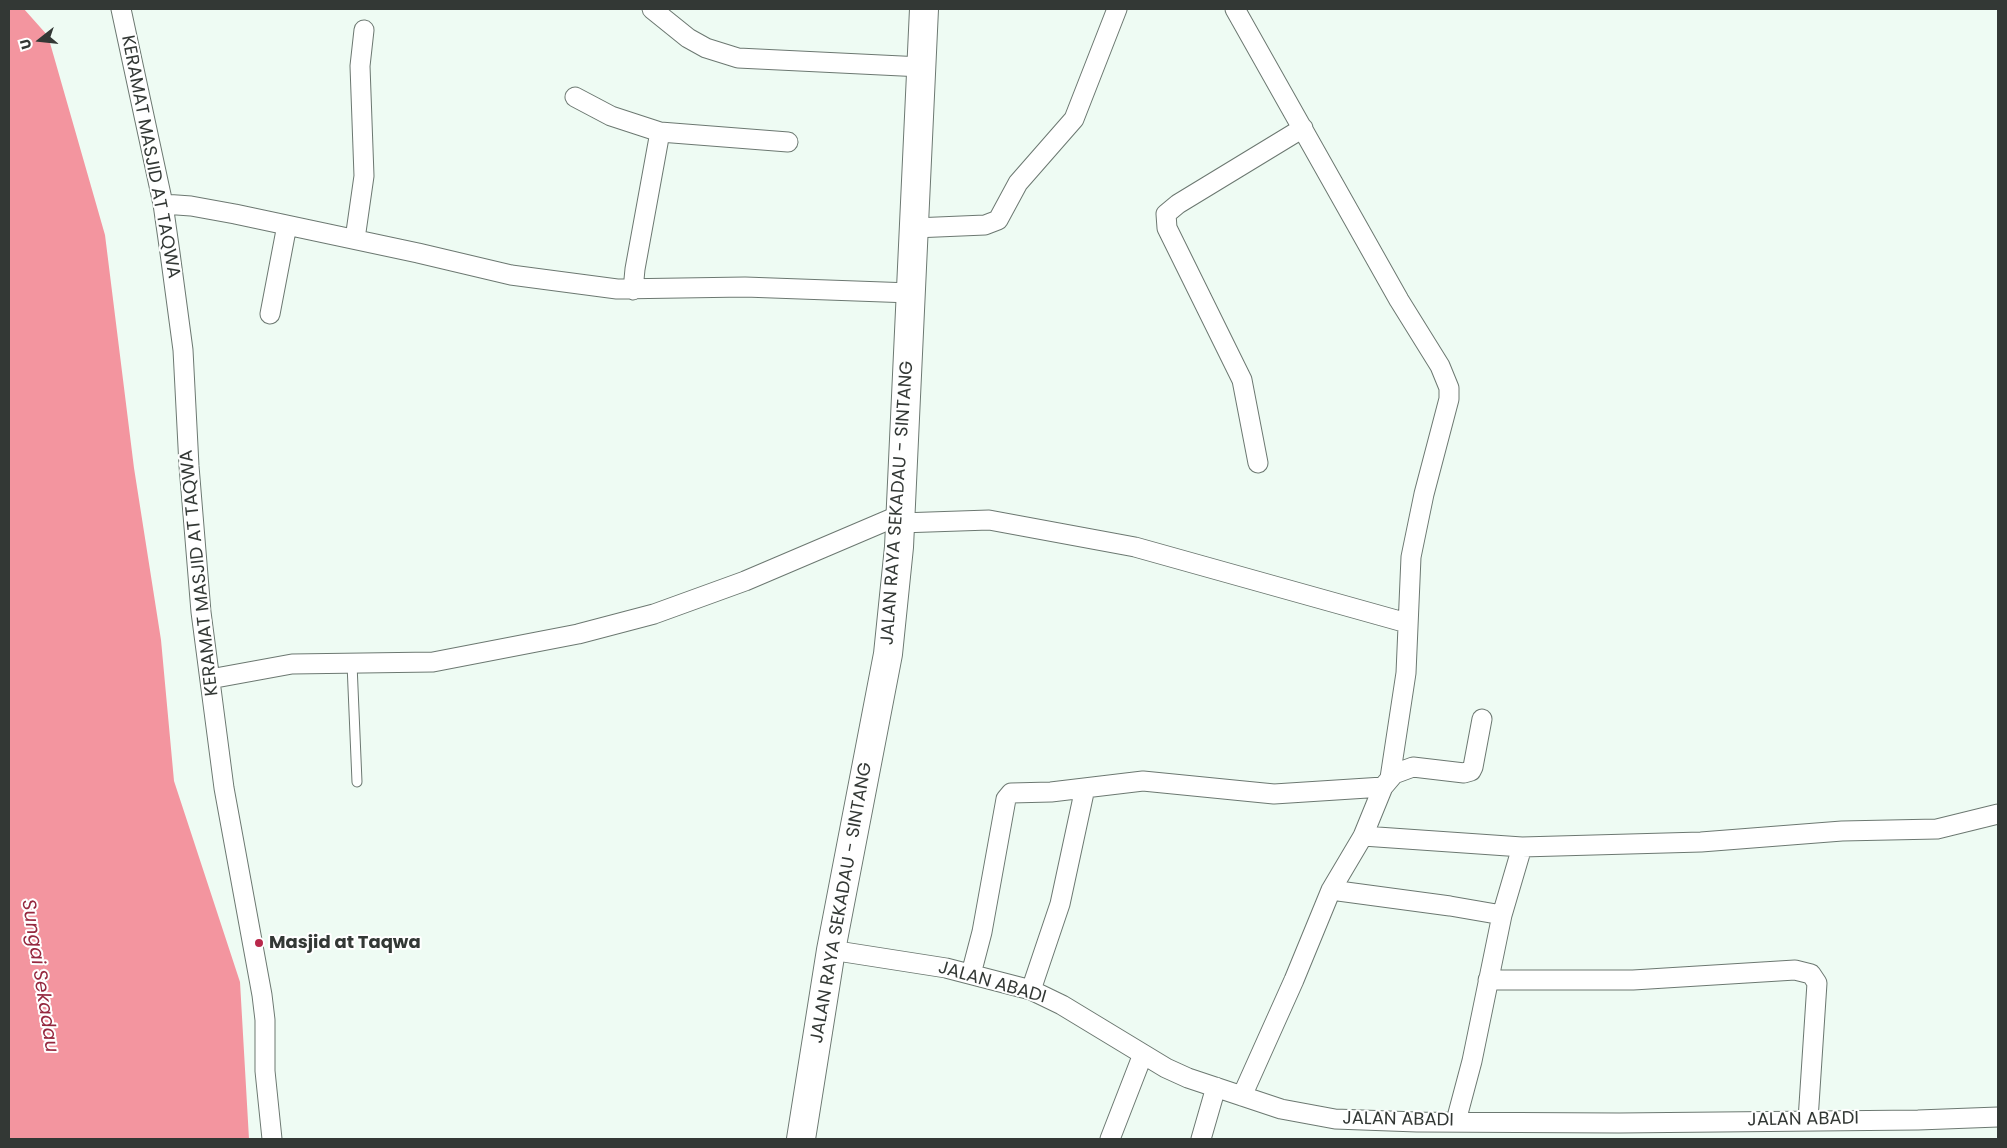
<!DOCTYPE html>
<html>
<head>
<meta charset="utf-8">
<style>
  body { margin:0 }
  #map { position:relative; width:2007px; height:1148px; overflow:hidden; background:#eefbf3; font-family:Poppins,sans-serif }
  canvas { display:block }
  .frame { position:absolute; inset:0; border:10px solid #333835; pointer-events:none }
  .north { position:absolute; left:15px; top:15px; width:50px; height:50px; -webkit-text-stroke:4px #fff; paint-order:stroke; rotate:254deg; font-size:14px; font-weight:700; line-height:20px; text-align:center; color:#333835 }
  .north::after { content:''; display:block; margin:auto; width:18px; height:22px; background:#333835; clip-path:polygon(50% 0,100% 100%,50% 72%,0 100%) }
</style>
</head>
<body>
<div id="map">
<canvas width="2007" height="1148"></canvas>
<div class="frame"></div>
<div class="north">U</div>
</div>
<script>
const g = document.querySelector('canvas').getContext('2d');
g.lineJoin = 'round';
function paint(path, color) {
  g.fillStyle = color;
  g.fill(path, 'evenodd');
}
function trace(path, color, width, dash) {
  g.strokeStyle = color;
  g.lineWidth = width;
  g.lineCap = dash ? 'butt' : 'round';
  g.setLineDash(dash || []);
  g.stroke(path);
}
function write(font, color, halo, rows, align = 'center') {
  g.font = font + ' Poppins,sans-serif';
  g.lineWidth = 4;
  g.setLineDash([]);
  g.textBaseline = 'middle';
  g.strokeStyle = halo;
  g.fillStyle = color;
  for (const [text, x, y, turn = 0] of rows) {
    g.save();
    g.translate(x, y);
    g.rotate((+turn || 0) * Math.PI / 180);
    g.textAlign = isNaN(turn) ? turn : align;
    if (halo) g.strokeText(text, 0, 0);
    g.fillText(text, 0, 0);
    g.restore();
  }
}
paint(new Path2D(`
  M9 9H24L48 36 105 235 134 468 161 640 174 781 240 982 249 1139H9Z`), '#f3959f');
const lane = new Path2D(`
  M352 664 357 782`);
const street = new Path2D(`
  M121 9 163 204 170 253 183 350 189 466 201 612 224 788 262 995 265 1020V1071L272 1139
  M652 9 688 38 706 48 738 58 922 67
  M1235 9 1399 300 1440 366 1449 388V399L1424 494 1411 557 1406 673 1390 778
  M575 97 611 116 660 132 788 142
  M163 204 191 206 235 214 418 253 511 275 617 289 745 287 911 293
  M914 228 985 225 998 220 1018 183 1074 119 1117 9
  M355 239 364 176 360 66 364 30
  M633 290 635 269 660 132
  M270 314 287 225
  M1258 463 1242 380 1167 228 1166 214 1178 204 1303 128
  M900 523 989 520 1135 547 1407 623
  M210 679 292 664 433 662 578 634 654 614 745 581 900 515
  M1363 836 1522 847 1701 842 1842 831 1937 829 1998 814
  M1331 890 1450 906 1502 915
  M831 950 946 968 1031 990 1062 1005 1166 1068 1188 1078 1281 1109 1335 1119 1417 1122 1619 1123 1918 1120 1998 1117
  M971 974 982 932 1006 799 1011 793 1051 792 1143 781 1274 794 1383 787
  M1488 980H1633L1795 970 1811 974 1817 983 1808 1120
  M1031 990 1060 904 1085 788
  M1242 1096 1294 980 1331 890 1363 836 1383 787 1394 774 1413 767 1464 773 1471 771 1473 767 1482 719
  M1456 1121 1472 1061 1502 915 1522 847
  M1110 1139 1143 1054
  M1201 1139 1216 1087`);
const highway = new Path2D(`
  M801 1139 831 950 888 654 899 547 924 9`);
trace(lane, '#6c7871', 11);
trace(street, '#6c7871', 21);
trace(highway, '#6c7871', 30);
trace(lane, '#fff', 9);
trace(street, '#fff', 19);
trace(highway, '#fff', 28);
for (const [x, y, r, color] of [
  [259,943,5,"#b9284b"]
]) {
  const dot = new Path2D();
  dot.arc(x, y, r, 0, 2 * Math.PI);
  g.fillStyle = color;
  g.fill(dot);
  trace(dot, '#fff', 2);
}
write('18px', '#333835', '#fff', [
  ["KERAMAT MASJID AT TAQWA",150,157,79],
  ["JALAN RAYA SEKADAU - SINTANG",898,503,-86],
  ["KERAMAT MASJID AT TAQWA",200,573,-96],
  ["JALAN RAYA SEKADAU - SINTANG",842,903,-80],
  ["JALAN ABADI",992,983,16],
  ["JALAN ABADI",1398,1120,1],
  ["JALAN ABADI",1803,1120,-1]
]);
write('bold 18px', '#333835', '#fff', [
  ["Masjid at Taqwa",269,943]
], 'left');
write('italic 19px', '#95283f', '#fff', [
  ["Sungai Sekadau",39,976,81]
]);
</script>
</body>
</html>
